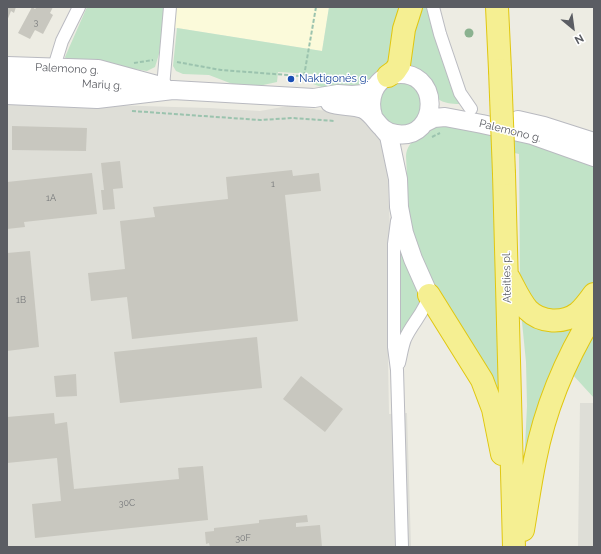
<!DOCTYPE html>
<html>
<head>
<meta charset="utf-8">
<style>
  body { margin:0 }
  #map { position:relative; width:601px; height:554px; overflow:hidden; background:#edece3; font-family:Raleway,sans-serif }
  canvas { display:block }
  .frame { position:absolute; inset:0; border:8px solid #5b5d63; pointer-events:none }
  .north { position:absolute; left:553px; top:8px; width:40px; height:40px; -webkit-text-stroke:3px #fff; paint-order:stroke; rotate:151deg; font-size:11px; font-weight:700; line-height:16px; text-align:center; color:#5b5d63 }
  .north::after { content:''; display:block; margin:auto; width:14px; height:18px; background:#5b5d63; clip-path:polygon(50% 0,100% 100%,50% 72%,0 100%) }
</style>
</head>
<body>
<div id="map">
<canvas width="601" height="554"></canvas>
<div class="frame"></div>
<div class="north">N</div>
</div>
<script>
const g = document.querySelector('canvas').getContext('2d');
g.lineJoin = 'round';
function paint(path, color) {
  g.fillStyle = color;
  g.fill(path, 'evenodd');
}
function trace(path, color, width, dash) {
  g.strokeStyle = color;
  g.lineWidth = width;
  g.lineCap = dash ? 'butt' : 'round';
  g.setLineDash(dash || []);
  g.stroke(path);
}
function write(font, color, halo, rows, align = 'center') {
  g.font = font + ' Raleway,sans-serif';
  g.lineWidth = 3;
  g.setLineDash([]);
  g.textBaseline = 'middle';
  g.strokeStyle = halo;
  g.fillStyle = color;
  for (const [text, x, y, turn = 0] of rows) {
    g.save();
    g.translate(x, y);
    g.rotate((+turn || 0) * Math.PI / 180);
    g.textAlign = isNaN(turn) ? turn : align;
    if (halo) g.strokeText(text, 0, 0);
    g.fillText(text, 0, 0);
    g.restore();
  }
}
paint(new Path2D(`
  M166 7H329L322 51 177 28 163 27Z`), '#fbfada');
paint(new Path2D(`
  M7 102 209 108 260 111 288 106 350 114 365 119 383 139 387 160 390 230 388 360 389 414 407 413 411 547H7Z
  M580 403H594V547H578Z`), '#deded7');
paint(new Path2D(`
  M87 7H166L159 54 155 67 147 71 121 67 68 64 65 57Z
  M329 7H405L395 62 366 89H327L313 84V74L278 72 277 82 254 87 235 85 209 75 183 74 176 71 173 66 177 28 322 51Z
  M413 7H427L460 103 459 104C452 104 443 103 438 99 425 91 411 71 403 59Z
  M403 82 418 89 423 113 405 130 382 123 376 99 386 86Z
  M439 123 532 141 594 167V289L580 307 543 313 520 280 519 154 492 148 499 408 421 262 409 218 406 156C407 139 427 131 439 123Z
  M398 245 424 298 398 349Z
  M521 312 581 319 523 487 527 406 526 362Z
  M594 334V398L572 374Z`), '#c1e3c7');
paint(new Path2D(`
  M7 7H16L14 13 11 11 7 21Z
  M32 7 35 9 37 7H53L50 13 53 15 43 34 35 30 30 39 18 33Z
  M12 126 87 128 86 151 12 150Z
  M120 161 123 188 113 189 115 209 103 210 101 190H104L101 163Z
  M292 170 293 176 319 173 321 191 285 195 298 321 132 339 127 297 91 301 88 273 125 269 120 221 155 217 153 207 228 199 226 177Z
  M92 173 97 214 24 222 25 227 7 229V182Z
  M30 251 39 347 7 351V253Z
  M257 337 262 388 120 403 114 352Z
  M76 374 77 396 56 397 54 376Z
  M301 376 343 409 325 432 283 399Z
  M54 413 55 424 67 422 74 489 179 479 178 468 203 466 208 520 35 538 32 504 61 501 57 458 7 463V417Z
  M307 515 308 522 296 523V527L320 525 322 547H210L209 543 206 544 205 532 214 531V528L259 523V520Z`), '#c8c7bf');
const street = new Path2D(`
  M433 7 440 34 460 93 471 109
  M54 67 62 41 79 7
  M163 87 170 7
  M397 221 394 244V347L397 370 402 547
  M399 363C401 355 402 347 405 339 412 323 425 312 429 295`);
const secondary = new Path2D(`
  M7 66 98 69 164 87
  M7 81 130 86
  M7 95 97 99 173 90 314 98 338 94 352 95 364 94 376 86
  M330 103C340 107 353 105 363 109 377 116 377 131 396 134 441 141 442 65 392 75 373 80 368 100 373 116
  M518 120 544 126 594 142
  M424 123 434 118 445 117 482 124 532 135 594 157
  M383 129 389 136 398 179 399 207 404 233 413 259 429 295`);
const highway = new Path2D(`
  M497 7 500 70
  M388 76 395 71 399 65 404 29 411 7
  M504 174 514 547
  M509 278C515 289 520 301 528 310 541 323 563 324 578 313 584 308 589 301 594 294
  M429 295 482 380 493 409 502 454
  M523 530C527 507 530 484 535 460 545 409 566 358 594 313`);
trace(street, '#babbc1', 14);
trace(secondary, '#b9bac0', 20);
trace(highway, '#e0c710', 24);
trace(new Path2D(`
  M177 62 221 70 314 77 325 80
  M134 63 153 60
  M304 76 316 7
  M132 111 260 120 292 118 335 121
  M432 137 440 133`), '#9bc3ae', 2, [4, 2]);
trace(street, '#fff', 12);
trace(secondary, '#fff', 18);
trace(highway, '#f5ef92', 22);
const highwayBridge = new Path2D(`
  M500 70 504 174`);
trace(highwayBridge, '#e0c710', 24, []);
trace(highwayBridge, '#f5ef92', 22);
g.fillStyle = '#8bb290';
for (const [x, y] of [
  [469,33]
]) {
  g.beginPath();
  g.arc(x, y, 4.5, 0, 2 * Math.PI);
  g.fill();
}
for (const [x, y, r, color] of [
  [291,79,4,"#1a4fb4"]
]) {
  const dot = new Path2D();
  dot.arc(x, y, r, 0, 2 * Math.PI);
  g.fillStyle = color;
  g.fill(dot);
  trace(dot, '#fff', 1.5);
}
write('9px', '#76787a', null, [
  ["3",36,22],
  ["1",273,184],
  ["1A",51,198],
  ["1B",21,300],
  ["30C",127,503],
  ["30F",243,538]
]);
write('11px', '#5b5d63', '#fff', [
  ["Palemono g.",67,69,3],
  ["Marių g.",102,85,3],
  ["Palemono g.",510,131,14],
  ["Ateities pl.",507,277,-91]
]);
write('11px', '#164399', '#fff', [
  ["Naktigonės g.",299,79]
], 'left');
</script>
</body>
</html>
